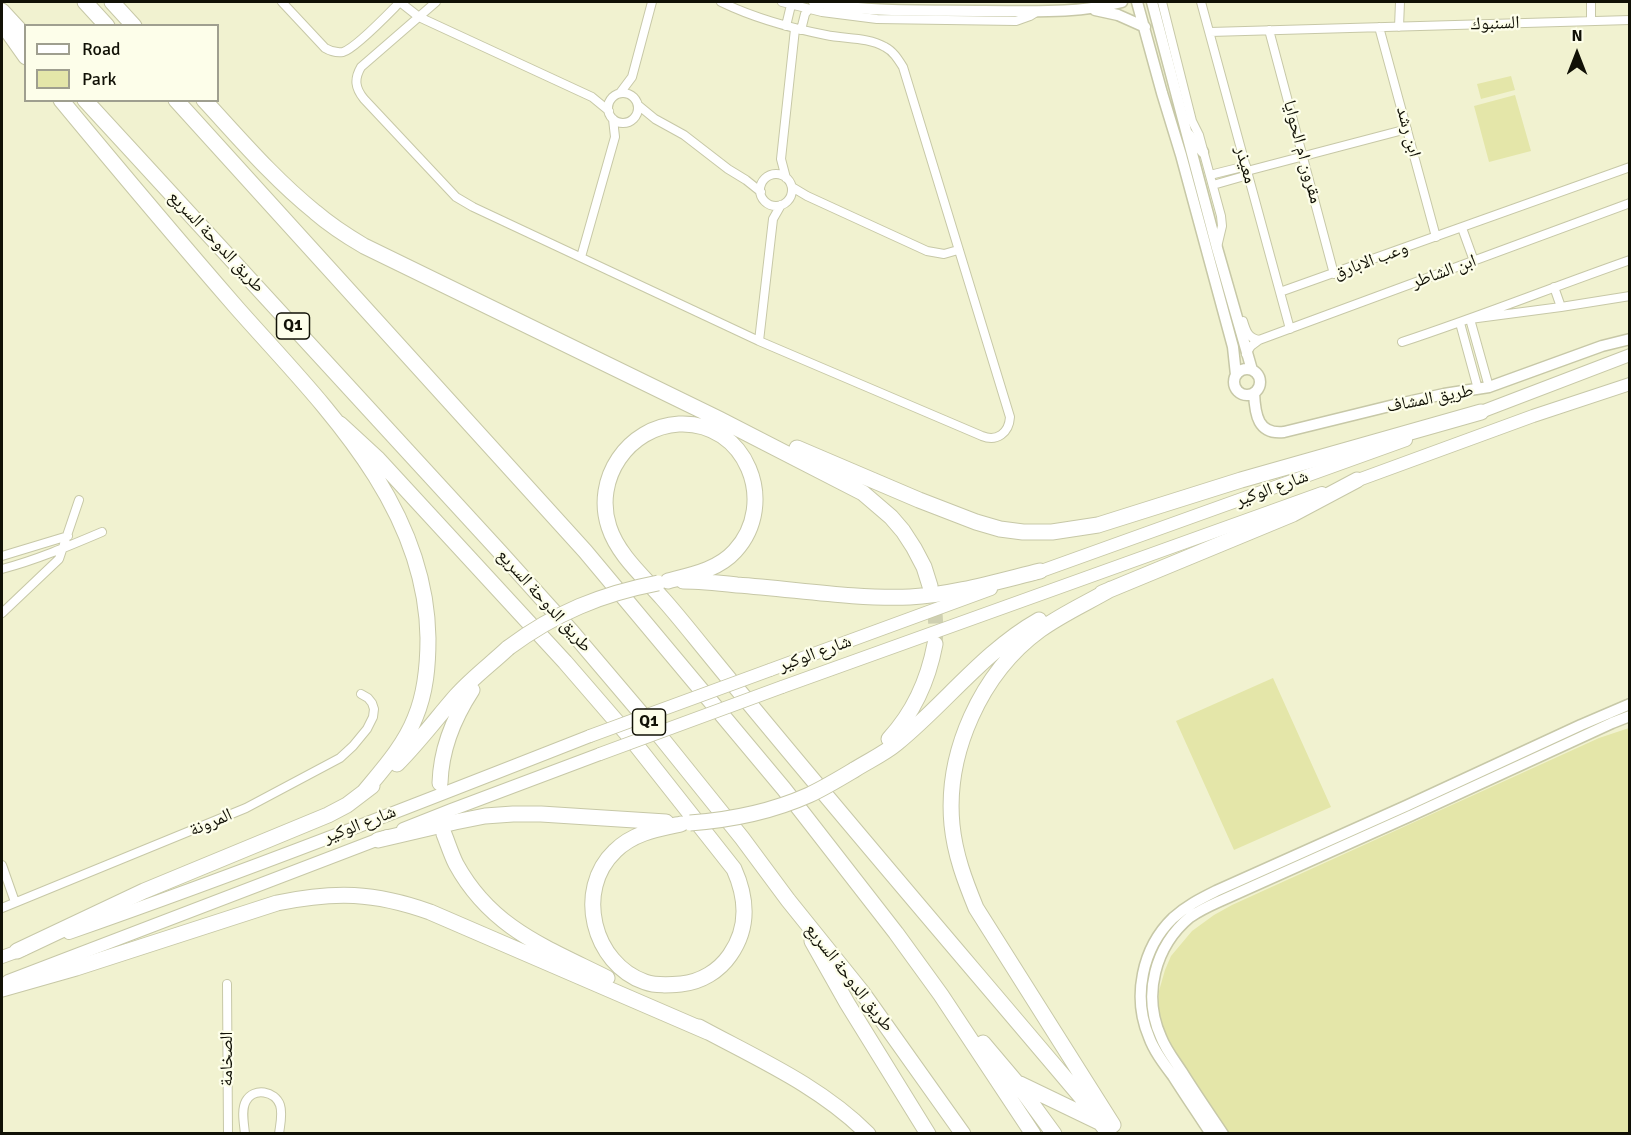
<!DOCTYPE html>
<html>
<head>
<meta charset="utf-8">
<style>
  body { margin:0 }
  #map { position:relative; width:1631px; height:1135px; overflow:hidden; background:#f1f2d0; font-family:Signika,sans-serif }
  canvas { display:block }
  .frame { position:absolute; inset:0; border:3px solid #111106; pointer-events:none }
  .legend { position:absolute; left:24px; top:24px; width:195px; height:78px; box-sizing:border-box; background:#fdfeea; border:2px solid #9f9f8f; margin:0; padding:8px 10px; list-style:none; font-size:18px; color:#111106 }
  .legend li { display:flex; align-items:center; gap:12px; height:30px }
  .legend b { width:30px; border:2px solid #9f9f8f }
  .north { position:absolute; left:1547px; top:24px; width:60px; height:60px; -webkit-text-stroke:4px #fdfeea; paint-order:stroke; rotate:0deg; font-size:16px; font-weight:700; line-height:24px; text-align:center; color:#111106 }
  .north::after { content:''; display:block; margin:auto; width:21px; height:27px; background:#111106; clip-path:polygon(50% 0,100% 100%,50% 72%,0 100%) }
</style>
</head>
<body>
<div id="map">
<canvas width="1631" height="1135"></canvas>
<div class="frame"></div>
<ul class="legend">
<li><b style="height:8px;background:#fff"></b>Road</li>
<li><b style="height:16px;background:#e4e6a9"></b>Park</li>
</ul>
<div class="north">N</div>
</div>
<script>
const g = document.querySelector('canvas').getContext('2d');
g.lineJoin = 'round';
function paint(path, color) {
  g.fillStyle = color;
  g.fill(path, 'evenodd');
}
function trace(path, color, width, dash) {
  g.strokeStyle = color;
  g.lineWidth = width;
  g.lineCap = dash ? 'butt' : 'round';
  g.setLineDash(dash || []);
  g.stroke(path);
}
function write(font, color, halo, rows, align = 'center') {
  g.font = font + ' Signika,"Noto Naskh Arabic",sans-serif';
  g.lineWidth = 4.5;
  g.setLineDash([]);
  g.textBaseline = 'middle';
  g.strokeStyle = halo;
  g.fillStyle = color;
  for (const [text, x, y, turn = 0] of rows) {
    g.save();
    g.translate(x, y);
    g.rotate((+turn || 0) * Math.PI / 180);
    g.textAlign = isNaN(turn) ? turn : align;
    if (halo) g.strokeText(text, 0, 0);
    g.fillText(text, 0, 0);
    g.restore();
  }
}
paint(new Path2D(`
  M1511 76 1515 90 1481 99 1477 84Z
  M1515 95 1531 151 1489 162 1474 106Z
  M1273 678 1331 807 1234 850 1176 721Z
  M1629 728V1133L1226 1134 1168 1041 1160 1018 1158 1004 1159 991 1165 970 1171 956 1192 931 1214 915 1232 905 1599 738Z`), '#e4e6a9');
trace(new Path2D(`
  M930 586C935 606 937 624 935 644`), '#cfd0b2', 15, [15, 8]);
const minor = new Path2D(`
  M282 2 325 48C330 51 336 53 343 52 356 48 389 13 400 2
  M400 2 419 17 592 97 609 111
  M436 2 361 67C354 79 355 88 364 99L456 197 473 207 759 341 982 436C997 442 1009 433 1010 417L903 67C898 59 893 51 885 47 868 37 845 39 826 35 790 28 754 18 721 2
  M782 2 822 12 877 19 1016 21 1030 16 1038 11
  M1162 2 1192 121 1199 135 1221 216 1222 226 1217 247
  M1201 2 1290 329
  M1591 2V21
  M786 26 791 5
  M1379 27 1436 237
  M1399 27 1400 2
  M801 30 805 14 809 9
  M1269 30 1334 274
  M1210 32 1630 20
  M620 93 632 77 652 2
  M608 108a15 15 0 1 1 30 0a15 15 0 1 1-30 0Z
  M638 105 655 119 684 135 728 169 746 180 761 192
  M1247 171 1407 129
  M760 190a16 16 0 1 1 32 0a16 16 0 1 1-32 0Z
  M1210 175 1246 166
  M786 178 781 159 795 29
  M1213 185 1248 175
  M792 187 807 196 927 251 944 254 958 250
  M1462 228 1474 261
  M581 257 615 137 613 119
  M1554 287 1561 307
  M1280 292 1630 167
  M1243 321C1246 331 1248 338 1259 340
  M1460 323 1478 389
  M759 341 773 219 781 205
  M1402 342C1478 317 1553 287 1630 260
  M1246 354 1251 346 1259 340 1630 203
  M1489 387 1470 319 1561 307 1630 296
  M2 556 68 536
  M2 569C36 560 69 546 102 532
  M2 613 59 559 79 500
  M2 865 15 902
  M2 908 246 808 340 758 353 746 367 729 373 717 374 709 372 703 368 698 361 694
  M227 984 228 1134
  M245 1134C244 1123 241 1110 246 1101 254 1087 275 1091 280 1105 283 1114 280 1125 279 1134`);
const tertiary = new Path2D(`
  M814 2C870 13 927 10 984 11 1030 11 1077 14 1122 2
  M1137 2 1162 93 1181 155 1233 347 1236 375
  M1152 2 1217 248 1252 370
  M1095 10 1118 15 1145 27
  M1188 134 1203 152
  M1234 382a13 13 0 1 1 26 0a13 13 0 1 1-26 0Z
  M1254 393C1255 415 1258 435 1284 432L1394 405 1444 394 1489 387 1602 346 1630 339
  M1211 1134C1198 1114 1185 1095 1173 1076 1164 1064 1154 1051 1149 1037 1132 997 1142 948 1173 918 1186 906 1200 899 1216 891L1406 806 1581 725 1630 704
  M1223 1134C1209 1113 1195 1093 1182 1072 1175 1061 1166 1050 1161 1037 1142 995 1155 946 1190 917 1199 911 1209 906 1218 902L1410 816 1612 723 1630 716`);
const secondary = new Path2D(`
  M1473 415 1630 355
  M1350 483 1533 416 1630 384
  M1033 574 1406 440
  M770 670 991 589
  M782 687 1322 493
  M403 829 451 810 600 754
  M69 933C244 872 417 804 590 736
  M2 957 24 949
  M8 981 387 836`);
const motorway = new Path2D(`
  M85 2 107 26
  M112 2 134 26
  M2 11 26 37
  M2 23 26 57
  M61 100C119 170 177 239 237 308 321 403 426 502 428 638 428 665 426 692 415 718 404 746 383 769 364 792
  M85 100 500 552 572 632 651 725 742 838 788 900 862 992 963 1134
  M176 100 585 551 784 789 896 933 941 995 1033 1134
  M204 100C240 139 274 179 315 212 330 225 347 236 364 246L719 419 863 493 891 517 903 531 914 548 924 567 930 586
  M340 424 378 459 565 662 629 736 734 869C747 898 749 928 730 955 719 971 701 982 681 984 669 985 656 986 645 982 593 964 574 890 615 851 633 833 657 829 681 824
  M797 448 919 500 976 522 1000 529 1023 532H1052L1098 525 1241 480 1481 412
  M668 581C691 575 718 570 735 551 779 503 746 421 679 424 628 427 593 479 609 527 618 555 644 577 663 599 679 617 693 635 707 652 830 803 957 950 1082 1098L1109 1134
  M683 581C701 581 719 583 737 585 795 589 852 599 910 597 952 595 999 581 1040 571
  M1111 589C1087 603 1062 614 1040 630 981 673 945 753 952 825 955 855 965 881 976 908L1113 1125
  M1102 593 1293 514 1357 480
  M889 739C914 712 928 681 935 644
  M397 764C418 743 436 719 456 696 472 678 491 664 508 648
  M854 770C868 761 884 754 897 743 945 704 984 651 1039 620
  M440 783C441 749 453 719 472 690
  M444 834C448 844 451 854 456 864 491 928 545 947 607 978
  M378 840 455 822 485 816 513 814H541L666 822
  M812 941 847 1003 928 1134
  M17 951 144 891 328 815 347 805 372 786
  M2 989 76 968 277 903C335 891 374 892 430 912L708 1032
  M699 1027C758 1059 820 1086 868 1134
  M983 1043 1016 1082 1054 1134
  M1020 1084 1099 1122`);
trace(minor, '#c7c8a7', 10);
trace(tertiary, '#c7c8a7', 13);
trace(secondary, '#c7c8a7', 14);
trace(motorway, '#c7c8a7', 17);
trace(minor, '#fff', 8);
trace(tertiary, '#fff', 10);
trace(secondary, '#fff', 12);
trace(motorway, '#fff', 15);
const secondaryBridge = new Path2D(`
  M590 736 770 670
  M600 754 782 687`);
const motorwayBridge = new Path2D(`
  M508 648C555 613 601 594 658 583
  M690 823C730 820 771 812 809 795 824 788 839 779 854 770`);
trace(secondaryBridge, '#c7c8a7', 14, []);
trace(motorwayBridge, '#c7c8a7', 17, []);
trace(secondaryBridge, '#fff', 12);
trace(motorwayBridge, '#fff', 15);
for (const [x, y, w] of [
  [293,326,33],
  [649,722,33]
]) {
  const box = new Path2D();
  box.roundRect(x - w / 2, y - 13, w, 26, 4.5);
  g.fillStyle = '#fdfeea';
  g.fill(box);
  trace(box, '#111106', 1.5);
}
write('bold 16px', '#111106', null, [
  ["Q1",293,326],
  ["Q1",649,722]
]);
write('18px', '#111106', '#fdfeea', [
  ["السنبوك",1495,24,-2],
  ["ابن رشد",1408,132,75],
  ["مقرون ام الحوايا",1302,152,75],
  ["معيذر",1245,165,75],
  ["طريق الدوحة السريع",216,242,47],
  ["وعب الابارق",1371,261,-20],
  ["ابن الشاطر",1444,272,-20],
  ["طريق المشاف",1430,399,-11],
  ["شارع الوكير",1272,489,-20],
  ["طريق الدوحة السريع",544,601,48],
  ["شارع الوكير",815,654,-20],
  ["المرونة",211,823,-23],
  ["شارع الوكير",360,825,-21],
  ["طريق الدوحة السريع",849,978,52],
  ["الصخامة",227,1059,-90]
]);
</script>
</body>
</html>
